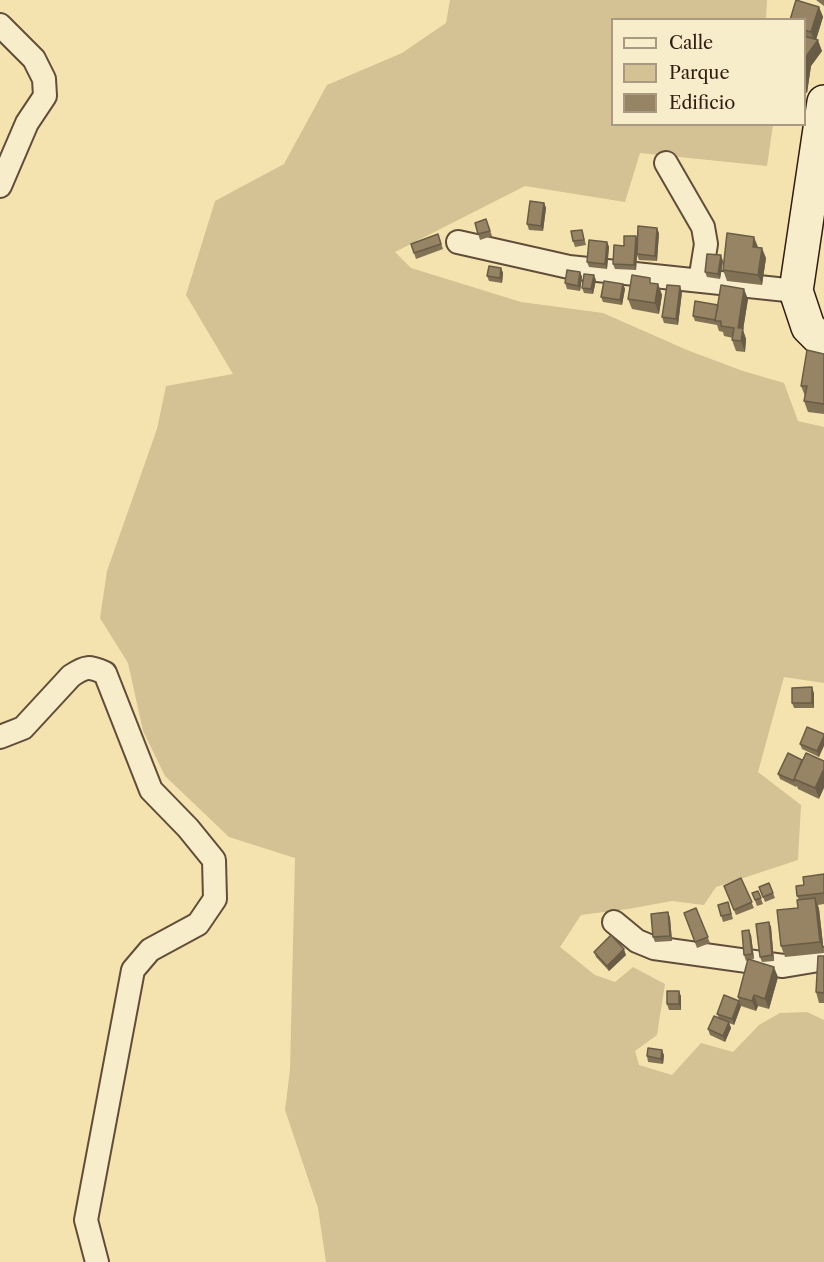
<!DOCTYPE html>
<html>
<head>
<meta charset="utf-8">
<style>
  body { margin:0 }
  #map { position:relative; width:824px; height:1262px; overflow:hidden; background:#f5e3af; font-family:"Libre Caslon Text",serif }
  canvas { display:block }
  .legend { position:absolute; left:611px; top:18px; width:195px; height:108px; box-sizing:border-box; background:#f8edcb; border:2px solid #a89a81; margin:0; padding:8px 10px; list-style:none; font-size:18px; color:#301d13 }
  .legend li { display:flex; align-items:center; gap:12px; height:30px }
  .legend b { width:30px; border:2px solid #a89a81 }
</style>
</head>
<body>
<div id="map">
<canvas width="824" height="1262"></canvas>
<ul class="legend">
<li><b style="height:8px;background:#f8edcb"></b>Calle</li>
<li><b style="height:16px;background:#d4c194"></b>Parque</li>
<li><b style="height:16px;background:#968464"></b>Edificio</li>
</ul>
</div>
<script>
const g = document.querySelector('canvas').getContext('2d');
g.lineJoin = 'round';
function paint(path, color) {
  g.fillStyle = color;
  g.fill(path, 'evenodd');
}
function trace(path, color, width, dash) {
  g.strokeStyle = color;
  g.lineWidth = width;
  g.lineCap = dash ? 'butt' : 'round';
  g.setLineDash(dash || []);
  g.stroke(path);
}
paint(new Path2D(`
  M450 0H767L766 19 612 20V124L773 125 767 166 640 153 625 202 525 186 395 252 411 268 521 302 603 313 687 350 743 371 784 383 798 421 824 427V683L784 677 758 772 801 805 798 860 716 887 704 905 672 901 628 909 581 915 560 947 595 975 615 982 633 967 665 984 657 1035 635 1051 639 1065 672 1075 701 1043 733 1052 759 1025 780 1013 807 1012 824 1020V1262H326L318 1208 285 1110 290 1070 295 858 229 837 165 776 143 731 128 663 100 618 107 571 157 429 166 386 233 374 186 295 215 201 284 164 327 85 402 53 446 23Z`), '#d4c194');
const street = new Path2D(`
  M0 25 34 59 44 79 45 96 27 123 0 186
  M666 163 703 227 706 244 700 281
  M458 242 569 267 796 291
  M0 737 23 728 71 676C86 666 89 666 105 673L151 790 188 828 214 860 215 899 198 924 150 950 133 970 86 1220 97 1262
  M614 922 637 941 654 948 783 966 824 959`);
const secondary = new Path2D(`
  M824 102 796 291 808 327 824 343`);
trace(street, '#614e3a', 26);
trace(secondary, '#301d13', 36);
trace(street, '#f8edcb', 22);
trace(secondary, '#f8edcb', 33);
paint(new Path2D(`
  M816 0H824V6Z
  M819 7 823 17 816 40 822 51 811 66 807 93 804 92V20Z
  M544 203 546 208 543 231 529 230 527 224Z
  M486 219 492 236 480 240 475 223Z
  M582 230 586 245 575 247 573 241Z
  M659 233 657 261 639 260 637 255 636 270 615 269 613 264 624 246 636 236 637 240Z
  M438 234 443 249 416 259 411 244Z
  M607 242 609 247 607 269 589 267 587 262Z
  M758 247 766 258 762 285 727 281 723 270Z
  M723 261 720 279 707 277 705 272Z
  M501 268 503 273 502 283 489 281 487 276Z
  M580 272 582 277 580 291 567 289 565 283Z
  M596 280 593 294 584 293 582 288Z
  M652 283 658 284 662 295 659 314 632 309 628 299Z
  M623 284 625 289 622 305 603 302 601 297Z
  M682 292 678 325 664 323 662 317Z
  M748 299 743 330 746 339 745 352 736 351 732 340 733 338 724 336 723 332 719 331 717 325 695 321 693 316 718 305Z
  M824 354V414L808 412 804 401 805 396 801 386Z
  M814 693V708H794L792 703Z
  M824 734 819 757 802 749 800 744Z
  M806 753 819 799 798 789 797 786 796 787 780 779 778 774 802 760Z
  M824 874V904L818 905 819 909 824 953 785 957 781 946 798 908 799 900 797 896 804 885Z
  M741 878 754 908 736 915 726 891Z
  M769 883 775 898 765 902 759 887Z
  M758 891 763 904 757 906 752 893Z
  M728 902 733 919 723 922 718 905Z
  M696 908 710 943 697 948 684 913Z
  M668 912 670 918 672 941 655 942 653 937Z
  M769 922 771 927 774 961 762 962 760 957Z
  M751 935 754 959 750 960 778 977 769 1009 758 1006 756 1011 741 1006 734 1025 729 1023 731 1028 725 1042 710 1035 708 1029 719 1018 717 1014 739 1001 738 997 748 960 746 961 744 955Z
  M594 952 626 955 609 971 596 957Z
  M824 956V1003H819L816 992Z
  M681 996V1010H669L667 1004Z
  M664 1055 663 1064 648 1062 647 1056Z`), '#817256');
paint(new Path2D(`
  M819 7 823 17 815 43 811 32Z
  M818 40 822 51 811 66 807 93 804 87V72L807 55Z
  M544 203 546 208 543 231 541 226Z
  M657 228 659 233 657 261 655 256Z
  M636 236 638 242 636 270 634 265Z
  M754 237 758 247H753Z
  M607 242 609 247 607 269 605 264Z
  M762 248 766 258 762 285 758 275Z
  M721 255 723 261 720 279 718 274Z
  M501 268 503 273 502 283 500 278Z
  M580 272 582 277 580 291 578 286Z
  M594 275 596 280 593 294 591 289Z
  M623 284 625 289 622 305 620 300Z
  M658 284 662 295 659 314 655 303Z
  M680 286 682 292 678 325 676 319Z
  M744 289 748 299 743 330 746 339 745 352 741 341 738 328Z
  M812 687 814 693V708L812 703Z
  M824 736V746L819 757 817 751Z
  M824 769V788L819 799 815 788Z
  M815 898 819 909 824 953 820 942Z
  M668 912 670 918 672 941 670 936Z
  M769 922 771 927 774 961 772 955Z
  M749 930 751 935 754 959 752 954Z
  M624 949 626 955 609 971 607 966Z
  M774 967 778 977 769 1009 765 999Z
  M679 991 681 996V1010L679 1004Z
  M754 995 758 1006 756 1011 752 1001Z
  M739 1001 741 1006 734 1025 732 1019Z
  M729 1022 731 1028 725 1042 723 1036Z
  M662 1050 664 1055 663 1064 661 1059Z`), '#695c46');
const building = new Path2D(`
  M796 0 819 7 811 32 804 30V20H790Z
  M804 36 818 40 807 55 804 72Z
  M530 201 544 203 541 226 527 224Z
  M486 219 490 231 478 234 475 223Z
  M638 226 657 228 655 256 637 254Z
  M582 230 584 240 573 241 571 231Z
  M727 233 754 237 753 247 762 248 758 275 723 270Z
  M438 234 441 244 414 253 411 244Z
  M624 236H636L634 265 613 264 614 245 624 246Z
  M589 240 607 242 605 264 587 262Z
  M707 254 721 255 718 274 705 272Z
  M489 266 501 268 500 278 487 276Z
  M567 270 580 272 578 286 565 283Z
  M584 274 594 275 591 289 582 288Z
  M632 275 650 278V283L658 284 655 303 628 299Z
  M604 281 623 284 620 300 601 297Z
  M667 285 680 286 676 319 662 317Z
  M721 285 744 289 738 328H743L741 341 732 340 734 328 721 326V321H715Z
  M695 301 718 305 715 320 693 316Z
  M807 350 824 354V404L804 401 807 386H801Z
  M812 687V703H792V688Z
  M807 727 824 734V736L817 751 800 744Z
  M788 753 802 760 794 779V781L778 774Z
  M806 753 824 761V769L815 788 794 779Z
  M824 874V893L797 896 796 886 804 885 803 877Z
  M741 878 752 902 734 910 724 886Z
  M769 883 773 893 763 897 759 887Z
  M758 891 761 898 755 900 752 893Z
  M815 898 820 942 781 946 777 910 798 908 797 900Z
  M728 902 731 914 721 916 718 905Z
  M696 908 708 937 695 942 684 913Z
  M668 912 670 936 653 937 651 914Z
  M769 922 772 955 760 957 756 924Z
  M749 930 752 954 744 955 742 931Z
  M611 935 624 949 607 966 594 952Z
  M818 956H824V993L816 992Z
  M748 959 774 967 765 999 754 995 752 1001 738 997Z
  M667 991H679V1004H667Z
  M724 995 739 1001 732 1019 717 1014Z
  M714 1016 729 1022 723 1036 708 1029Z
  M648 1048 662 1050 661 1059 647 1056Z`);
paint(building, '#968464');
trace(building, '#695c46', 1.5);
</script>
</body>
</html>
